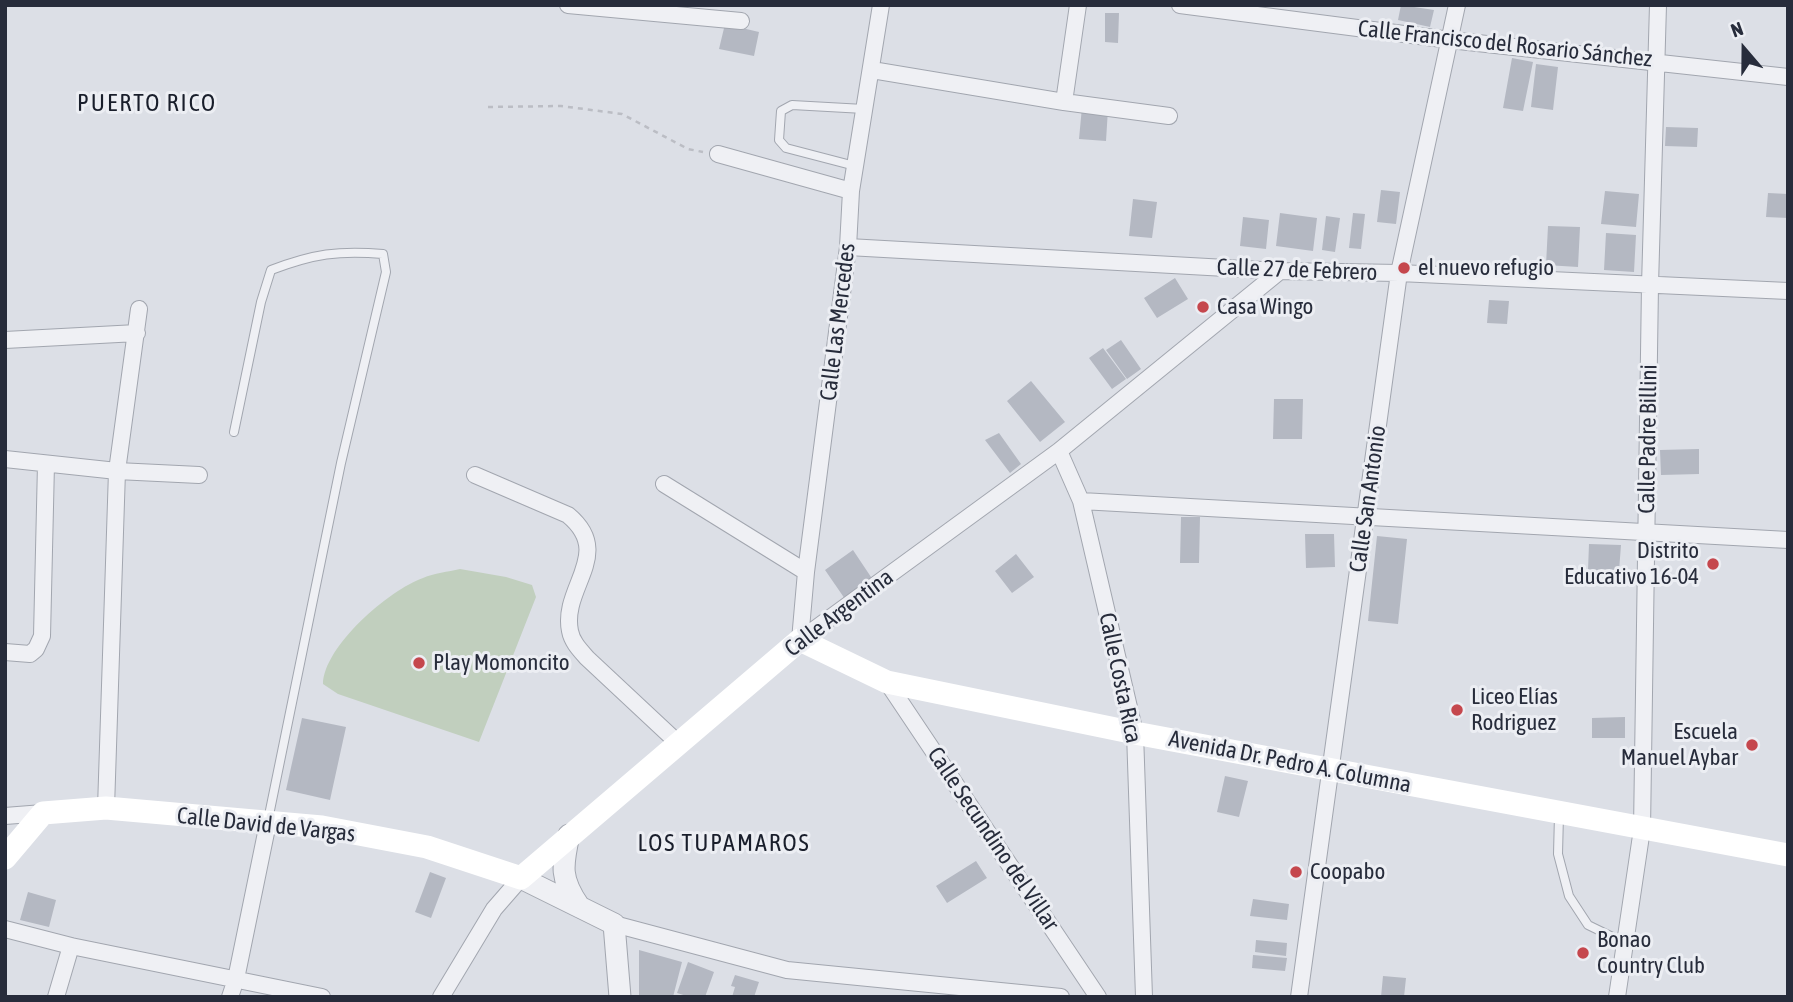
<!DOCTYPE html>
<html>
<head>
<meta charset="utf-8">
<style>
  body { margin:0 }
  #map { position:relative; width:1793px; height:1002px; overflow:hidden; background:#dcdfe6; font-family:"Asap Condensed",sans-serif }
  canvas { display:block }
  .frame { position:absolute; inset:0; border:7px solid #272c3b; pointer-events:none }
  .north { position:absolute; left:1709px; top:14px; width:70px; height:70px; -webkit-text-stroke:5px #eceef3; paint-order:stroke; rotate:340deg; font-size:19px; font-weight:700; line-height:28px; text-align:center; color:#272c3b }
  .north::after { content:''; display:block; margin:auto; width:24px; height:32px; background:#272c3b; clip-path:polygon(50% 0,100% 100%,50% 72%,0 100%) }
</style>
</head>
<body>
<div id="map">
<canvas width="1793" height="1002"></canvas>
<div class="frame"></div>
<div class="north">N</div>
</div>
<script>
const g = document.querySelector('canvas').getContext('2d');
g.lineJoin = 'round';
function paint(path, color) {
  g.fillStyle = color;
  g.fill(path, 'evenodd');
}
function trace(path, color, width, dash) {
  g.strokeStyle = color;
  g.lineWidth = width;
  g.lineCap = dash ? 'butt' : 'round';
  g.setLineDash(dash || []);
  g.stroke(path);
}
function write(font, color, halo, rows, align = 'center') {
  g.font = font + ' "Asap Condensed",sans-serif';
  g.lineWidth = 6;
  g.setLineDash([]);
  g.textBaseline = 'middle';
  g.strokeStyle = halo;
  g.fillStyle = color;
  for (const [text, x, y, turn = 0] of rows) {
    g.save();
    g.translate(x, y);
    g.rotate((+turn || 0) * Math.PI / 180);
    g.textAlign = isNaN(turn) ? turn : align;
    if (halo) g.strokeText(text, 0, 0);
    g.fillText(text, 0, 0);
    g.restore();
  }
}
paint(new Path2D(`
  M460 569 506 577 532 585 536 597 479 742 338 694 323 684C324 646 389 590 423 578 434 573 448 572 460 569Z`), '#c1cfbe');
paint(new Path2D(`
  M1401 5 1434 10 1430 27 1398 20Z
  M1105 13H1119L1118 43 1105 42Z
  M725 24 759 32 754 56 719 49Z
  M1512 58 1533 62 1523 111 1503 108Z
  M1536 64 1558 67 1553 110 1531 107Z
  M1082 107 1108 109 1106 141 1079 139Z
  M1666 127 1698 128 1697 147 1665 146Z
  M1381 190 1400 192 1396 224 1377 222Z
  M1605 191 1639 194 1636 227 1601 224Z
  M1768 193 1788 194V218L1766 217Z
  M1133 199 1157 202 1152 238 1129 236Z
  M1280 213 1317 218 1313 251 1276 246Z
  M1353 213 1365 214 1361 249 1349 248Z
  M1326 216 1340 218 1335 252 1322 250Z
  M1243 217 1269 220 1266 249 1240 246Z
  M1548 226 1580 227 1578 267 1546 265Z
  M1606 233 1636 235 1634 272 1604 270Z
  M1175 278 1188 299 1157 318 1144 298Z
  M1489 300 1509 301 1507 324 1487 323Z
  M1121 340 1141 369 1127 379 1106 350Z
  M1103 348 1126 379 1112 389 1089 358Z
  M1031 381 1065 422 1040 442 1007 401Z
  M1274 399H1303L1302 439H1273Z
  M999 433 1021 464 1010 473 985 440Z
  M1699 449V474L1661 475 1660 450Z
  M1181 517H1200L1199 563H1180Z
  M1305 534H1334L1335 567 1306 568Z
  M1377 536 1407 539 1398 624 1368 621Z
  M1589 544 1621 545 1619 571 1588 570Z
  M853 550 873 580 845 599 825 570Z
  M1016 554 1034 577 1012 593 995 571Z
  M1625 717V738H1592V718Z
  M302 718 346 727 330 800 286 790Z
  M1225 776 1248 781 1239 817 1217 812Z
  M976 861 987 878 947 903 936 886Z
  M430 872 446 878 431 918 415 912Z
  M28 892 56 900 49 927 20 920Z
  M1253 899 1289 904 1287 920 1250 916Z
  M1256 940 1287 943 1286 956 1255 952Z
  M639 950 682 962 673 997H639Z
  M1253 955 1287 958 1285 971 1252 968Z
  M688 962 714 972 705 997H690L677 993Z
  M735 975 759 982 754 997H732L735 987 731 986Z
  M1383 976 1406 978 1404 997H1381Z`), '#b4b8c2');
const service = new Path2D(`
  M855 166 786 148 779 140 781 111 792 105 864 109
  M234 432 261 302 271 270C313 254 339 250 383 254L386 272 341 463 268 820
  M1559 815 1558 854 1569 896 1588 925 1625 943`);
const minor = new Path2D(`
  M568 5 741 21
  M1180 5 1450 40 1788 77
  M872 70 1064 102 1169 116
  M1064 102 1078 5
  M718 154 851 191
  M848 247 1280 271 1399 273 1788 291
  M5 340 137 333
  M1059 451 1081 501 1135 733 1144 997
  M5 459 117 471 199 475
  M475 475 568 515C615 554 561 587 570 631 572 642 580 650 587 658L678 743
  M664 484 806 572
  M1081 501 1788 540
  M800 640 806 572 848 247 851 191 881 5
  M800 640 1059 451 1280 271
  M5 652 30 654 36 649 42 636 46 464
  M887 682 1098 997
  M106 808 117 471 139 309
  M5 816 43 813
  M614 924 787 970 1061 997
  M5 929 71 946 322 997
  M56 997 71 946
  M230 997 236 979 268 823
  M441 997 494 909 521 878
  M1299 997 1399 273 1457 5
  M1617 997 1642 829 1650 285 1658 5`);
const tertiary = new Path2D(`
  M569 835C562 866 560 879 579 906
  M521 878 614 924 620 997`);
trace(service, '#a2a6af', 10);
trace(minor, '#a2a6af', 18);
trace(tertiary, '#a2a6af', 23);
trace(new Path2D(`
  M488 107 561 106 622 114 688 149 703 152`), '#bbbdc4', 2.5, [5, 5]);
trace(service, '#eff0f4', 8);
trace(minor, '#eff0f4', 16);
trace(tertiary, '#eff0f4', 21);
trace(new Path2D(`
  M5 858 43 813 106 808 322 827 427 847 521 878 800 640 887 682 1135 733 1788 855`), '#fff', 23);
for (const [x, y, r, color] of [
  [1404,268,7,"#c5474d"],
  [1203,307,7,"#c5474d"],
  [1713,564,7,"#c5474d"],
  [419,663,7,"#c5474d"],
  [1457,710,7,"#c5474d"],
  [1752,745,7,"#c5474d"],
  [1296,872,7,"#c5474d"],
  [1583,953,7,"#c5474d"]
]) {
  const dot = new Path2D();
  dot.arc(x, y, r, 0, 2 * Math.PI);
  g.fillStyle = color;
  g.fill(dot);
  trace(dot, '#eceef3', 2.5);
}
write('23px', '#272c3b', '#eceef3', [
  ["Calle Francisco del Rosario Sánchez",1505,44,6],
  ["Calle 27 de Febrero",1297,270,2],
  ["Calle Las Mercedes",838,322,-83],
  ["Calle Padre Billini",1648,439,-89],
  ["Calle San Antonio",1368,499,-82],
  ["Calle Argentina",839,613,-37],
  ["Calle Costa Rica",1120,678,78],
  ["Avenida Dr. Pedro A. Columna",1290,762,11],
  ["Calle David de Vargas",266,825,6],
  ["Calle Secundino del Villar",993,839,56]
]);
write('23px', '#272c3b', '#eceef3', [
  ["el nuevo refugio",1418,268],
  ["Casa Wingo",1217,307],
  ["Distrito",1699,551,"right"],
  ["Educativo 16-04",1699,577,"right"],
  ["Play Momoncito",433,663],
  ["Liceo Elías",1471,697],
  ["Rodriguez",1471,723],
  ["Escuela",1738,732,"right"],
  ["Manuel Aybar",1738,758,"right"],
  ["Coopabo",1310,872],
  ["Bonao",1597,940],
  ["Country Club",1597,966]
], 'left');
g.letterSpacing = '2px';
write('24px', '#191e2b', '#eceef3', [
  ["PUERTO RICO",147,103],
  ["LOS TUPAMAROS",724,843]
]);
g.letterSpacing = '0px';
</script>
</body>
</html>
